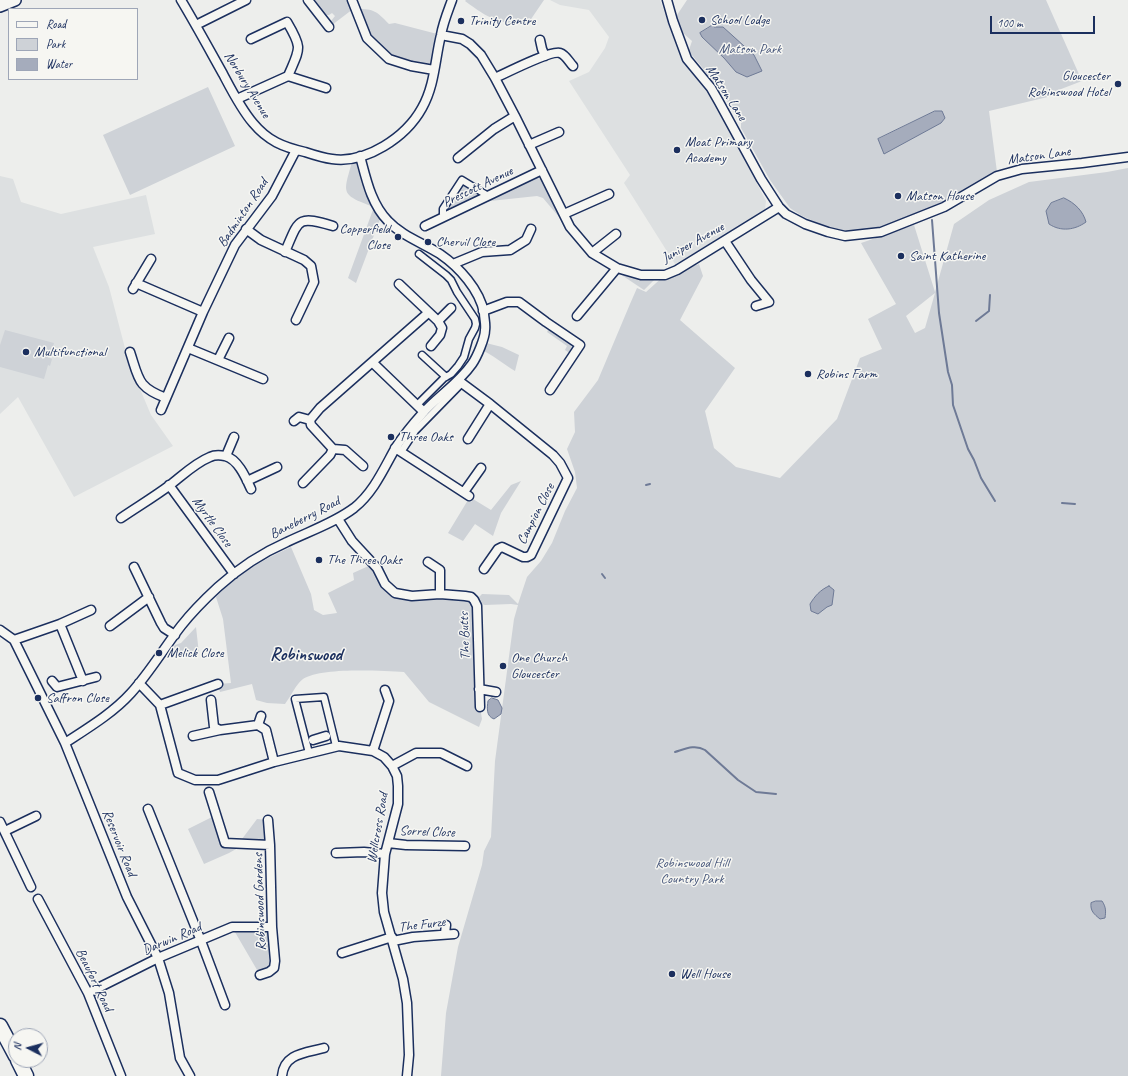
<!DOCTYPE html>
<html>
<head>
<meta charset="utf-8">
<style>
  body { margin:0 }
  #map { position:relative; width:1128px; height:1076px; overflow:hidden; background:#edeeec; font-family:Caveat,sans-serif }
  canvas { display:block }
  .legend { position:absolute; left:8px; top:8px; width:130px; height:72px; box-sizing:border-box; background:#f6f6f2; border:1px solid #9ea6b7; margin:0; padding:5px 7px; list-style:none; font-size:12px; color:#1b2f5e }
  .legend li { display:flex; align-items:center; gap:8px; height:20px }
  .legend b { width:20px; border:1px solid #9ea6b7 }
  .north { position:absolute; left:8px; top:1028px; width:40px; height:40px; box-sizing:border-box; background:#f6f6f2; border:1px solid #9ea6b7; border-radius:50%; rotate:276deg; font-size:11px; font-weight:700; line-height:16px; text-align:center; color:#1b2f5e }
  .north::after { content:''; display:block; margin:auto; width:14px; height:18px; background:#1b2f5e; clip-path:polygon(50% 0,100% 100%,50% 72%,0 100%) }
  .scale { position:absolute; left:990px; top:16px; width:105px; height:18px; box-sizing:border-box; border:2px solid #1b2f5e; border-top:0; padding-left:5px; font-size:12px; line-height:14px; white-space:nowrap; color:#1b2f5e; -webkit-text-stroke:3px #f6f6f2; paint-order:stroke }
</style>
</head>
<body>
<div id="map">
<canvas width="1128" height="1076"></canvas>
<ul class="legend">
<li><b style="height:5px;background:#f6f6f2"></b>Road</li>
<li><b style="height:11px;background:#ced2d7"></b>Park</li>
<li><b style="height:11px;background:#a5acbc"></b>Water</li>
</ul>
<div class="north">N</div>
<div class="scale">100 m</div>
</div>
<script>
const g = document.querySelector('canvas').getContext('2d');
g.lineJoin = 'round';
function paint(path, color) {
  g.fillStyle = color;
  g.fill(path, 'evenodd');
}
function trace(path, color, width, dash) {
  g.strokeStyle = color;
  g.lineWidth = width;
  g.lineCap = dash ? 'butt' : 'round';
  g.setLineDash(dash || []);
  g.stroke(path);
}
function write(font, color, halo, rows, align = 'center') {
  g.font = font + ' Caveat,sans-serif';
  g.lineWidth = 3;
  g.setLineDash([]);
  g.textBaseline = 'middle';
  g.strokeStyle = halo;
  g.fillStyle = color;
  for (const [text, x, y, turn = 0] of rows) {
    g.save();
    g.translate(x, y);
    g.rotate((+turn || 0) * Math.PI / 180);
    g.textAlign = isNaN(turn) ? turn : align;
    if (halo) g.strokeText(text, 0, 0);
    g.fillText(text, 0, 0);
    g.restore();
  }
}
paint(new Path2D(`
  M550 0H660L672 33 685 64 715 103 766 201 765 209 721 238 675 264 624 183 630 175 569 81 589 72 605 48 609 37 589 10 560 5Z
  M0 176 13 179 21 202 61 214 146 195 155 234 93 247 109 287 126 352 140 389 151 415 173 446 74 497 18 397 0 414Z`), '#dde0e1');
paint(new Path2D(`
  M315 0H349L353 9 332 25 331 21 335 16 332 13 329 15H326Z
  M466 0H544L527 25C498 23 489 19 465 1Z
  M687 0H1046L1082 81 1056 91V95L989 111 997 172 943 206 894 226 851 233 833 230 802 216 790 208 770 180 741 128V122C734 116 732 108 727 101 716 85 704 69 691 54L689 50 692 41 674 25 673 21Z
  M356 9C375 9 376 11 389 24L395 23 441 35 434 70 389 59 367 38Z
  M208 87 235 146 130 195 103 135Z
  M360 156 382 214 356 283 348 278 374 207C338 194 344 193 353 158Z
  M1128 168V1076H441L446 1013 458 947 482 865 484 851 491 837 495 761 514 619 518 605 511 604 485 605 482 604 477 599 482 594 509 595 518 604 527 577 541 561 552 543 565 511 577 488 575 472 567 449 575 432 574 412 598 380 630 304 637 288 646 292 665 275 699 264 703 276 680 320 735 368 705 411 714 448 736 467 780 478 837 419 860 358 882 349 868 319 896 304 861 243 914 225 935 292 954 224 989 200 1029 182 1107 172ZM935 293 925 328 915 333 906 316Z
  M534 177 544 180 563 218 559 217 543 198 537 196 490 201 468 209Z
  M463 181 482 194 448 210 447 205Z
  M621 272 657 277 644 290 620 274Z
  M549 328 571 344 572 348 571 354 565 350 567 346 547 332Z
  M5 330 54 343 50 358 52 359 50 366 48 365 44 379 0 367V345Z
  M482 342 502 347 519 355 515 371C503 364 492 354 479 349Z
  M521 481 501 513 493 536 475 524 463 541 448 533 468 500 471 502 473 499 491 510 511 485Z
  M291 547 311 594 314 610 323 615 337 613 328 593 354 580 353 573 373 564 395 593 459 595 474 600 480 707 482 719 479 727 429 702 404 672C381 671 322 667 303 679 296 684 291 696 285 704L267 703 256 700 252 684 220 692 218 684 231 683 223 619 216 597C236 574 263 560 291 547Z
  M196 627 199 654 167 656 175 645 181 643Z
  M216 815 225 842 239 843 257 819 268 820 270 845 245 844 229 853 204 864 188 829Z
  M232 927H272L274 968 260 975Z`), '#ced2d7');
const water = new Path2D(`
  M713 25 714 27H723L754 55 762 71 747 77 736 72 724 58 702 37 700 33Z
  M935 111H942L945 118 941 123 884 154 878 139Z
  M1064 198C1075 203 1083 211 1086 222 1075 230 1061 232 1049 224L1046 211 1051 203Z
  M829 586 834 590 832 605 827 607 818 614 811 611 810 604C815 596 820 590 829 586Z
  M492 698 498 700 502 708 501 714 494 719C486 716 487 708 488 701Z
  M1096 901H1102C1106 907 1106 911 1105 918L1100 919C1094 914 1090 911 1091 903Z`);
paint(water, '#a5acbc');
trace(water, '#6e7a96', 1);
trace(new Path2D(`
  M932 220 939 313 948 372 952 385 953 405 968 449 974 460 981 478 995 501
  M976 321 989 311 990 295
  M646 485 650 484
  M1062 503 1075 504
  M602 574 605 578
  M675 752C685 749 695 744 705 750L738 780 756 792 776 794`), '#6e7a96', 2);
const pedestrian = new Path2D(`
  M443 214V209L462 180 485 194
  M422 355 446 377
  M417 405 444 378 451 374 458 366 464 357 469 339 475 328 476 324 475 319 457 292 451 280 446 275 419 254
  M401 452 415 431 462 383
  M309 753 295 699 324 697 336 746`);
const minor = new Path2D(`
  M181 0C196 25 209 49 223 74 232 91 241 109 253 123 268 141 283 147 305 152 314 155 323 158 332 159 366 164 406 137 422 108 435 85 435 59 441 35 443 23 448 11 452 0
  M308 0 329 27
  M352 0 367 38 389 59 411 66 434 70
  M667 0 673 21 687 59 711 88 719 102 761 179 779 207 786 214 805 224 828 232 845 236 881 232 944 207 997 176 1022 169 1082 163 1128 157
  M196 25 246 0
  M441 35 462 39 470 44 481 55 495 78 515 116 570 227 592 253 617 268 641 275H665L677 270 779 207
  M251 39 287 22C303 49 300 48 288 76
  M540 40 542 49 545 56
  M495 78C506 73 551 50 560 53 566 55 569 62 573 66
  M237 99 288 76 326 88
  M529 145 559 132
  M458 158 494 129 515 116
  M564 214 609 194
  M425 226 542 170
  M246 229 261 240 304 260 311 266 314 282 296 320
  M725 241 751 280 769 302 756 306
  M285 252C299 219 297 215 333 226
  M592 253 616 234
  M453 264 482 252 510 250 526 240 531 229
  M136 283 203 312
  M399 284 438 321 442 328 440 335 431 346
  M133 289 151 259
  M483 311 507 302H519L546 322 580 345 550 390
  M577 316 617 268
  M438 321 451 308
  M188 348 263 379
  M130 352C139 379 137 387 166 398
  M218 360 229 338
  M373 363 424 412
  M459 381 490 404 553 455 560 463 568 478 531 555 527 557H523L502 547 498 549 484 569
  M161 410 203 312 235 245 272 196 296 150
  M294 421 299 417 310 420
  M468 439 490 404
  M395 448 469 496
  M333 449 345 450 363 466
  M226 456 234 437
  M247 481 277 467
  M303 483 330 455 333 449 311 425 310 420 320 408 428 313
  M169 485 234 574
  M464 492 481 468
  M121 518C137 507 154 497 170 485 183 475 195 463 210 457 214 455 220 455 225 456 238 459 246 478 251 489
  M338 519 352 541 377 568 385 584 395 593 412 596 440 594 465 596 471 597 474 600 477 606 480 707
  M428 562 440 570V594
  M134 567 161 623 164 628 175 635
  M60 624 83 681
  M110 626 149 597
  M0 630 14 640 65 743 127 897 158 958 169 993 180 1058 190 1076
  M14 640 60 624 91 610
  M52 681 57 687 96 677
  M139 683 160 705 178 773 195 780H218L274 762 339 746 373 751 384 757 392 766 397 776 398 786V804L385 854 382 893 384 912 403 979 407 1003 409 1055 407 1076
  M479 689 496 692
  M211 700 214 727 220 730 258 725 266 730 274 762
  M160 705 218 684
  M258 725 261 716
  M193 736 220 730
  M313 740 326 736
  M65 743C88 728 113 713 131 693 150 672 164 648 181 626 192 612 205 599 218 587 239 568 262 553 287 542 310 531 334 523 354 508 374 492 384 468 396 447 404 435 413 424 422 414 438 396 458 384 472 364 477 357 485 338 485 330 486 324 484 318 484 313 480 290 459 267 440 254 423 243 402 236 388 221 371 204 366 178 360 156
  M373 751 389 701 385 690
  M392 766 416 753H441L467 766
  M209 792 225 843 270 845 272 927 275 961 274 968 269 972 260 975
  M148 809 201 941 225 1005
  M268 820 270 845
  M0 822 31 887
  M5 831 36 816
  M388 843 406 845 465 846
  M336 853 364 852 385 854
  M38 899 88 993 121 1076
  M445 933 446 925
  M393 941 413 937 454 934
  M342 953 392 937
  M88 993 158 958 232 927H272
  M282 1076C284 1053 306 1053 324 1048`);
const secondary = new Path2D(`
  M0 6 15 0`);
const trunk = new Path2D(`
  M0 1026 16 1056
  M18 1060 26 1076`);
trace(pedestrian, '#1b2f5e', 9);
trace(minor, '#1b2f5e', 11);
trace(secondary, '#1b2f5e', 14);
trace(trunk, '#1b2f5e', 17);
trace(pedestrian, '#f6f6f2', 6);
trace(minor, '#f6f6f2', 8);
trace(secondary, '#f6f6f2', 11);
trace(trunk, '#f6f6f2', 14);
for (const [x, y, r, color] of [
  [702,20,4,"#1b2f5e"],
  [461,21,4,"#1b2f5e"],
  [1118,84,4,"#1b2f5e"],
  [677,150,4,"#1b2f5e"],
  [898,196,4,"#1b2f5e"],
  [398,237,4,"#1b2f5e"],
  [428,242,4,"#1b2f5e"],
  [901,256,4,"#1b2f5e"],
  [26,352,4,"#1b2f5e"],
  [808,374,4,"#1b2f5e"],
  [391,437,4,"#1b2f5e"],
  [319,560,4,"#1b2f5e"],
  [159,653,4,"#1b2f5e"],
  [503,666,4,"#1b2f5e"],
  [38,698,4,"#1b2f5e"],
  [672,974,4,"#1b2f5e"]
]) {
  const dot = new Path2D();
  dot.arc(x, y, r, 0, 2 * Math.PI);
  g.fillStyle = color;
  g.fill(dot);
  trace(dot, '#f6f6f2', 1.5);
}
write('14px', '#1b2f5e', '#f6f6f2', [
  ["School Lodge",710,20],
  ["Trinity Centre",469,21],
  ["Gloucester",1110,76,"right"],
  ["Robinswood Hotel",1110,92,"right"],
  ["Moat Primary",685,142],
  ["Academy",685,158],
  ["Matson House",906,196],
  ["Copperfield",390,229,"right"],
  ["Close",390,245,"right"],
  ["Chervil Close",436,242],
  ["Saint Katherine",909,256],
  ["Multifunctional",34,352],
  ["Robins Farm",816,374],
  ["Three Oaks",399,437],
  ["The Three Oaks",327,560],
  ["Melick Close",167,653],
  ["One Church",511,658],
  ["Gloucester",511,674],
  ["Saffron Close",46,698],
  ["Well House",680,974]
], 'left');
write('14px', '#48587c', '#f6f6f2', [
  ["Matson Park",750,49],
  ["Robinswood Hill",692,863],
  ["Country Park",692,879]
]);
write('14px', '#1b2f5e', '#f6f6f2', [
  ["Norbury Avenue",247,85,58],
  ["Matson Lane",726,93,57],
  ["Matson Lane",1039,156,-8],
  ["Prescott Avenue",478,187,-26],
  ["Badminton Road",243,213,-56],
  ["Juniper Avenue",693,243,-29],
  ["Campion Close",536,514,-63],
  ["Baneberry Road",305,518,-27],
  ["Myrtle Close",212,522,54],
  ["The Butts",465,636,-92],
  ["Wellcross Road",378,828,-80],
  ["Sorrel Close",427,832,2],
  ["Reservoir Road",119,843,68],
  ["Robinswood Gardens",260,902,-92],
  ["The Furze",422,925,-7],
  ["Darwin Road",172,939,-23],
  ["Beaufort Road",94,980,64]
]);
write('bold 18px', '#1b2f5e', '#f6f6f2', [
  ["Robinswood",306,655]
]);
</script>
</body>
</html>
